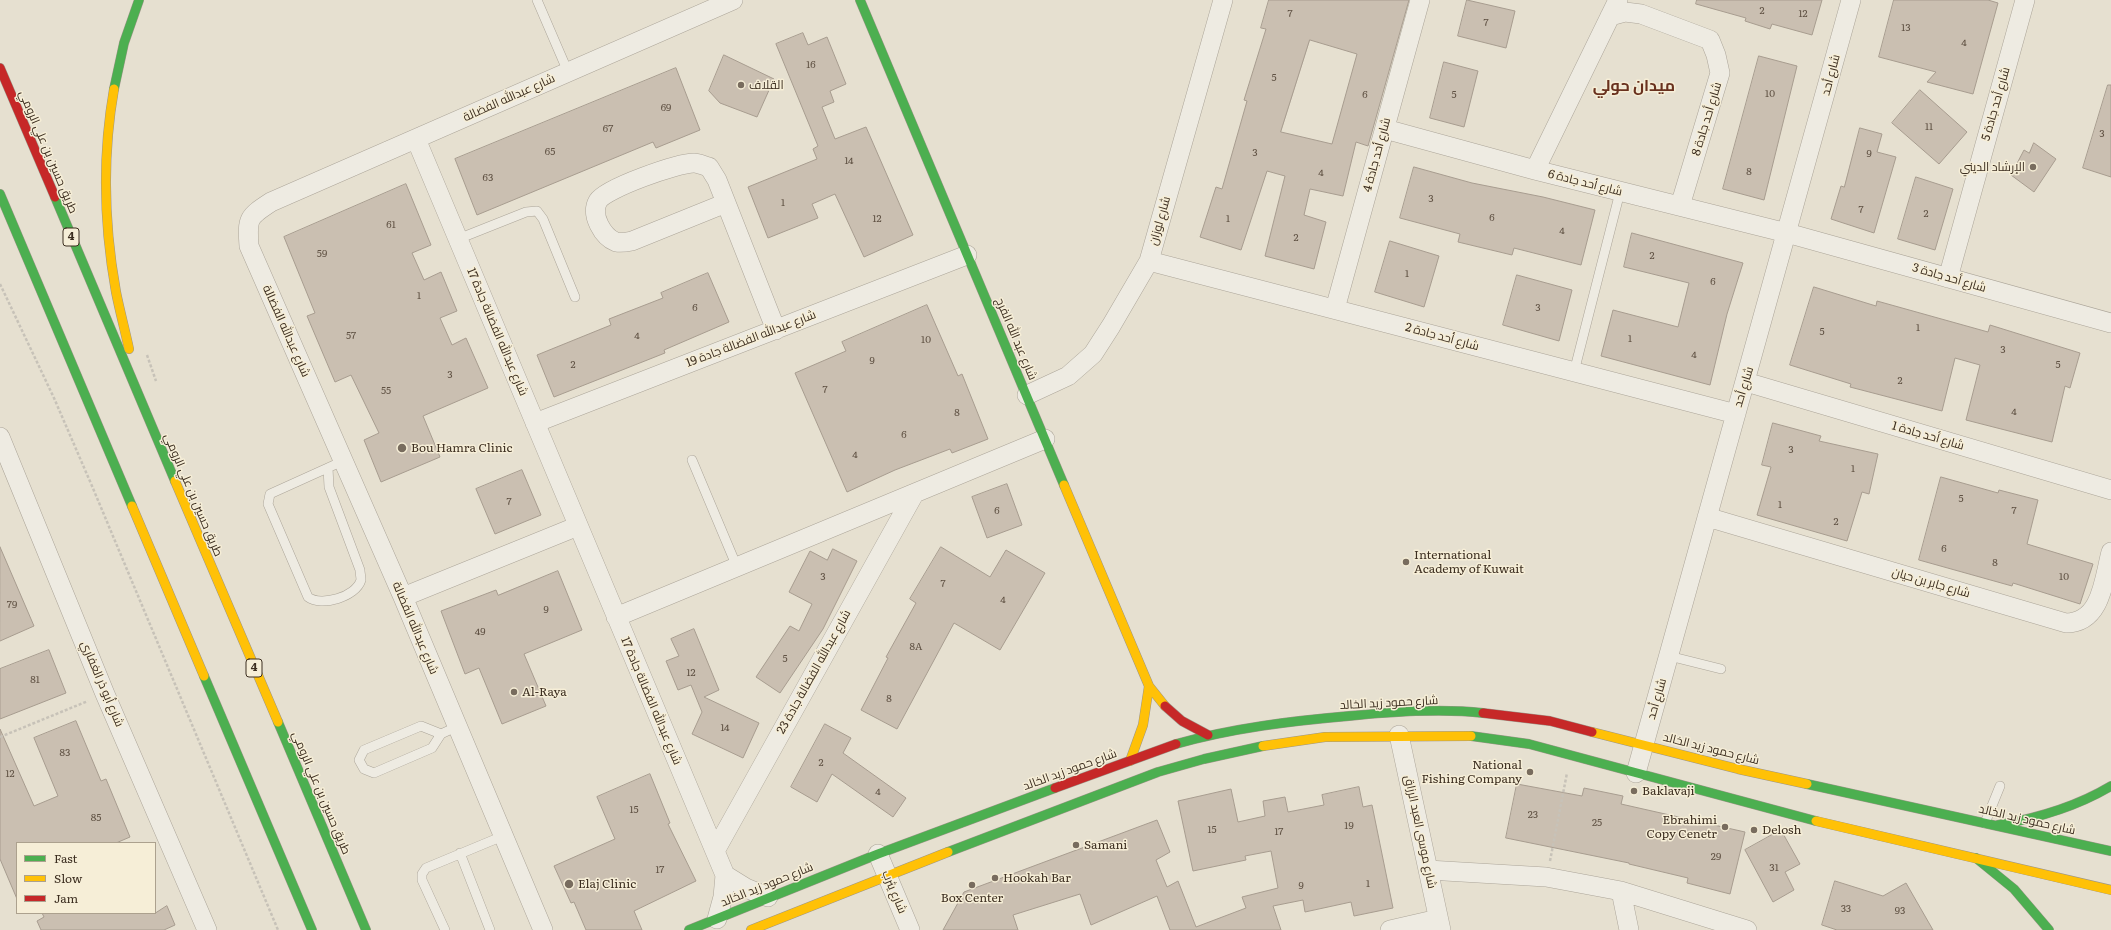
<!DOCTYPE html>
<html>
<head>
<meta charset="utf-8">
<style>
  body { margin:0 }
  #map { position:relative; width:2111px; height:930px; overflow:hidden; background:#e6e0d0; font-family:Literata,serif }
  canvas { display:block }
  .legend { position:absolute; left:16px; top:842px; width:140px; height:72px; box-sizing:border-box; background:#f6eed7; border:1px solid #aca18e; margin:0; padding:5px 7px; list-style:none; font-size:12px; color:#3c2e20 }
  .legend li { display:flex; align-items:center; gap:8px; height:20px }
  .legend b { width:20px; border:1px solid #aca18e }
</style>
</head>
<body>
<div id="map">
<canvas width="2111" height="930"></canvas>
<ul class="legend">
<li><b style="height:5px;background:#4caf50"></b>Fast</li>
<li><b style="height:5px;background:#ffc107"></b>Slow</li>
<li><b style="height:5px;background:#c62828"></b>Jam</li>
</ul>
</div>
<script>
const g = document.querySelector('canvas').getContext('2d');
g.lineJoin = 'round';
function paint(path, color) {
  g.fillStyle = color;
  g.fill(path, 'evenodd');
}
function trace(path, color, width, dash) {
  g.strokeStyle = color;
  g.lineWidth = width;
  g.lineCap = dash ? 'butt' : 'round';
  g.setLineDash(dash || []);
  g.stroke(path);
}
function write(font, color, halo, rows, align = 'center') {
  g.font = font + ' Literata,Cairo,serif';
  g.lineWidth = 3;
  g.setLineDash([]);
  g.textBaseline = 'middle';
  g.strokeStyle = halo;
  g.fillStyle = color;
  for (const [text, x, y, turn = 0] of rows) {
    g.save();
    g.translate(x, y);
    g.rotate((+turn || 0) * Math.PI / 180);
    g.textAlign = isNaN(turn) ? turn : align;
    if (halo) g.strokeText(text, 0, 0);
    g.fillText(text, 0, 0);
    g.restore();
  }
}
const building = new Path2D(`
  M1269 0H1409L1368 146 1356 142 1343 196 1310 189 1304 215 1326 222 1314 269 1265 256 1285 176 1267 171 1241 250 1200 237 1216 187 1222 189 1247 101 1244 100 1266 29 1261 28ZM1310 40 1357 54 1332 144 1281 132Z
  M1467 0 1515 11 1506 48 1458 36Z
  M1697 0H1822L1812 35 1772 24 1770 29 1745 21 1746 18 1696 4Z
  M1894 0H1988L1998 3 1973 94 1927 82 1936 72 1879 57Z
  M803 33 808 45 827 37 846 84 830 91 834 102 822 107 835 139 866 127 913 235 864 257 835 194 812 204 818 218 768 238 748 187 817 159 813 149 818 146 776 44Z
  M724 55 774 79 757 117 720 103 709 91Z
  M1759 56 1797 66 1764 200 1723 189Z
  M1444 62 1478 71 1464 127 1430 118Z
  M676 68 700 130 656 148 653 142 477 215 455 159Z
  M2108 85H2111V177L2083 168Z
  M1920 90 1967 132 1939 164 1892 123Z
  M1860 128 1882 134 1877 152 1896 157 1874 233 1831 219 1841 186 1844 187Z
  M2034 143 2056 159 2034 192 2011 175 2024 150 2029 153Z
  M1414 167 1472 183 1543 197 1595 210 1581 265 1514 248 1512 255 1458 242 1460 234 1400 218Z
  M1916 177 1953 189 1935 250 1898 239Z
  M406 184 431 245 412 253 424 280 441 272 457 311 440 318 452 345 466 338 488 388 423 416 440 457 381 482 364 440 379 433 351 375 335 382 307 316 315 313 284 237Z
  M1632 233 1743 263 1727 314 1710 385 1601 356 1613 310 1678 327 1689 283 1624 267Z
  M1390 241 1439 256 1424 307 1375 292Z
  M708 273 729 322 664 350 665 353 554 397 537 355 611 325 609 319 663 298 661 293Z
  M1517 275 1572 290 1559 341 1503 325Z
  M1814 287 1876 306 1877 301 1988 332 1990 325 2080 353 2070 388 2065 386 2052 442 1966 420 1980 365 1955 358 1942 411 1850 387 1851 384 1790 365Z
  M927 305 958 376 962 374 988 439 952 453 950 449 895 470 847 492 795 373 846 351 842 342Z
  M1773 423 1821 436 1819 441 1878 454 1869 494 1862 492 1847 541 1757 515 1771 467 1762 465Z
  M522 470 541 515 495 534 476 489Z
  M1941 477 1998 493 1999 490 2038 500 2027 544 2093 564 2080 604 2013 583 2012 586 1919 560Z
  M1007 484 1022 525 987 538 972 497Z
  M0 547 34 626 0 641Z
  M941 547 990 577 1006 550 1045 573 1000 650 954 623 897 729 861 710 888 658 886 657 916 603 910 599Z
  M833 549 857 561 823 629 780 693 756 677 790 626 799 631 812 604 789 592 810 551 827 560Z
  M558 571 582 630 524 654 546 706 502 724 479 668 465 674 441 611 496 590 498 595Z
  M694 629 719 690 704 697 759 723 743 758 692 734 702 712 691 685 678 690 666 661 679 656 671 639Z
  M49 650 66 693 0 719V669Z
  M76 721 101 781 106 779 130 837 116 843H17V899L0 859V729L34 806 58 796 34 738Z
  M825 724 851 738 843 753 906 798 893 817 832 774 817 802 791 787Z
  M650 774 670 823 668 824 696 881 634 911 642 930H586L574 902 571 903 554 866 615 839 597 797Z
  M1517 784 1582 796 1584 788 1623 796 1621 804 1745 832 1730 894 1687 883 1688 878 1629 864V863L1506 838Z
  M1359 787 1363 807 1372 805 1393 908 1354 916 1351 902 1305 912 1303 900 1273 906 1281 930H1170L1157 896 1091 925 1080 894 1013 915 1018 930H943L964 892 1157 820 1170 852 1156 860 1167 887 1178 881 1196 927 1246 908 1242 897 1278 888 1271 851 1245 856 1246 860 1193 871 1178 801 1231 789 1238 822 1265 816 1263 801 1285 797 1288 812 1324 805 1322 795Z
  M1781 830 1800 864 1785 872 1794 890 1773 902 1745 850Z
  M1835 881 1883 896 1906 883 1933 930H1837L1822 925Z
  M167 906 175 925 164 930H41L37 921 44 917 42 913H155Z`);
paint(building, '#cabfb1');
trace(building, '#a79c8f', 1);
const lane = new Path2D(`
  M537 0 568 72
  M458 239 526 212 537 211 543 219 575 297
  M1574 372 1620 192
  M692 460 737 567
  M328 468 329 487 360 570C360 573 361 577 361 580 356 597 321 607 308 597L268 504 270 494 343 461
  M1669 656 1721 669
  M441 734 421 726 364 750 359 760 364 769 374 773 432 748 441 734 456 727
  M1985 823 2000 786
  M460 853 490 930
  M445 930 422 880V874L426 868 503 836`);
const street = new Path2D(`
  M1610 16 1625 12 1641 14 1710 40 1716 55 1720 73 1680 206
  M1385 129 1535 170 1787 233 2111 323
  M416 139 725 875 723 897 717 919
  M1535 170 1618 0
  M726 203 632 241C627 242 621 243 616 242 603 237 590 215 598 201 606 188 678 163 694 163 699 163 704 166 709 167L717 180 776 330
  M1149 261 1736 414
  M1948 278 2025 0
  M1335 309 1420 0
  M1746 382 2111 490
  M1027 395 1068 376 1093 354 1111 326 1149 261 1223 0
  M535 423 967 255
  M0 437 105 694 207 930
  M1707 517 2066 623C2102 623 2104 578 2111 552
  M403 597 578 526
  M616 617 1045 439
  M1399 735 1441 930
  M1636 773 1851 0
  M715 851 914 494
  M878 854 910 930
  M1428 870 1546 877 1621 891 1747 930
  M725 875 746 888 768 897
  M1621 891 1629 930
  M543 930 403 597 249 246C247 218 248 217 271 202L733 0
  M1390 930 1438 919`);
const fast = new Path2D(`
  M860 0 1064 485
  M114 89 124 43 139 0
  M0 194 132 506
  M55 197 175 481
  M204 676 312 930
  M278 722 366 930
  M1471 736 1529 744 1816 821
  M1176 744C1233 728 1291 721 1349 716 1391 712 1441 708 1483 713
  M1807 784 2111 851
  M1998 825C2038 818 2076 807 2111 786
  M948 852 1158 772 1204 759 1263 746
  M1976 858 2014 889 2049 930
  M689 930 878 854 1055 788`);
const slow = new Path2D(`
  M114 89C102 157 104 225 116 292 120 312 125 330 129 349
  M175 481 278 722
  M1064 485 1149 686 1165 706
  M132 506 204 676
  M1592 732 1738 769 1807 784
  M1263 746 1325 737 1471 736
  M1130 761 1143 725 1149 686
  M1816 821 2111 890
  M751 930 948 852`);
const jam = new Path2D(`
  M0 68 55 197
  M1165 706 1182 721 1208 735
  M1483 713 1550 721 1592 732
  M1055 788 1176 744`);
trace(lane, '#aca599', 10);
trace(street, '#aca599', 20);
trace(fast, '#9c9588', 10);
trace(slow, '#9c9588', 10);
trace(jam, '#9c9588', 10);
trace(new Path2D(`
  M0 284 54 398 92 486 278 930
  M147 355 156 381
  M0 737 88 701
  M1550 861 1567 773`), '#c7c2b8', 2.5, [3, 2]);
trace(lane, '#eeebe2', 9);
trace(street, '#eeebe2', 19);
trace(fast, '#4caf50', 9);
trace(slow, '#ffc107', 9);
trace(jam, '#c62828', 9);
for (const [x, y, r, color] of [
  [741,85,4,"#786c5e"],
  [2033,167,4,"#786c5e"],
  [402,448,5,"#786c5e"],
  [1406,562,4,"#786c5e"],
  [514,692,4,"#786c5e"],
  [1530,772,4,"#786c5e"],
  [1634,791,4,"#786c5e"],
  [1725,827,4,"#786c5e"],
  [1754,830,4,"#786c5e"],
  [1076,845,4,"#786c5e"],
  [995,878,4,"#786c5e"],
  [569,884,5,"#786c5e"],
  [972,885,4,"#786c5e"]
]) {
  const dot = new Path2D();
  dot.arc(x, y, r, 0, 2 * Math.PI);
  g.fillStyle = color;
  g.fill(dot);
  trace(dot, '#f6eed7', 1.5);
}
write('10px', '#605244', null, [
  ["2",1762,11],
  ["7",1290,14],
  ["12",1803,14],
  ["7",1486,23],
  ["13",1906,28],
  ["4",1964,43],
  ["16",811,65],
  ["5",1274,78],
  ["10",1770,94],
  ["6",1365,95],
  ["5",1454,95],
  ["69",666,108],
  ["11",1929,127],
  ["67",608,129],
  ["3",2102,134],
  ["65",550,152],
  ["3",1255,153],
  ["9",1869,154],
  ["14",849,161],
  ["8",1749,172],
  ["4",1321,173],
  ["63",488,178],
  ["3",1431,199],
  ["1",783,203],
  ["7",1861,210],
  ["2",1926,214],
  ["6",1492,218],
  ["12",877,219],
  ["1",1228,219],
  ["61",391,225],
  ["4",1562,231],
  ["2",1296,238],
  ["59",322,254],
  ["2",1652,256],
  ["1",1407,274],
  ["6",1713,282],
  ["1",419,296],
  ["6",695,308],
  ["3",1538,308],
  ["1",1918,328],
  ["5",1822,332],
  ["57",351,336],
  ["4",637,336],
  ["1",1630,339],
  ["10",926,340],
  ["3",2003,350],
  ["4",1694,355],
  ["9",872,361],
  ["2",573,365],
  ["5",2058,365],
  ["3",450,375],
  ["2",1900,381],
  ["7",825,390],
  ["55",386,391],
  ["4",2014,412],
  ["8",957,413],
  ["6",904,435],
  ["3",1791,450],
  ["4",855,455],
  ["1",1853,469],
  ["5",1961,499],
  ["7",509,502],
  ["1",1780,505],
  ["6",997,511],
  ["7",2014,511],
  ["2",1836,522],
  ["6",1944,549],
  ["8",1995,563],
  ["3",823,577],
  ["10",2064,577],
  ["7",943,584],
  ["4",1003,600],
  ["79",12,605],
  ["9",546,610],
  ["49",480,632],
  ["8A",916,647],
  ["5",785,659],
  ["12",691,673],
  ["81",35,680],
  ["8",889,699],
  ["14",725,728],
  ["83",65,753],
  ["2",821,763],
  ["12",10,774],
  ["4",878,792],
  ["15",634,810],
  ["23",1533,815],
  ["85",96,818],
  ["25",1597,823],
  ["19",1349,826],
  ["15",1212,830],
  ["17",1279,832],
  ["29",1716,857],
  ["31",1774,868],
  ["17",660,870],
  ["1",1368,884],
  ["9",1301,886],
  ["33",1846,909],
  ["93",1900,911]
]);
for (const [x, y, w] of [
  [71,237,16],
  [254,668,16]
]) {
  const box = new Path2D();
  box.roundRect(x - w / 2, y - 9, w, 18, 3);
  g.fillStyle = '#f6eed7';
  g.fill(box);
  trace(box, '#3c2e20', 1);
}
write('bold 11px', '#3c2e20', null, [
  ["4",71,237],
  ["4",254,668]
]);
write('12px', '#3c2e20', '#f6eed7', [
  ["شارع أحد",1831,75,-75],
  ["شارع عبدالله الفضالة",509,98,-24],
  ["شارع أحد جادة 5",1996,104,-74],
  ["شارع أحد جادة 8",1707,119,-73],
  ["طريق حسين بن علي الرومي",48,152,67],
  ["شارع أحد جادة 4",1377,155,-75],
  ["شارع أحد جادة 6",1585,183,14],
  ["شارع لوزان",1160,221,-74],
  ["شارع أحد جادة 3",1949,278,16],
  ["شارع عبدالله الفضالة",286,331,66],
  ["شارع عبدالله الفضالة جادة 17",497,332,67],
  ["شارع أحد جادة 2",1442,337,15],
  ["شارع عبدالله الفضالة جادة 19",751,339,-21],
  ["شارع عبد الله الفرج",1016,339,67],
  ["شارع أحد",1744,387,-73],
  ["شارع أحد جادة 1",1928,436,16],
  ["طريق حسين بن علي الرومي",193,495,67],
  ["شارع جابر بن حيان",1931,583,16],
  ["شارع عبدالله الفضالة",415,628,67],
  ["شارع عبدالله الفضالة جادة 23",814,672,-61],
  ["شارع أبو ذر الغفاري",102,684,67],
  ["شارع أحد",1657,699,-74],
  ["شارع عبدالله الفضالة جادة 17",651,701,67],
  ["شارع حمود زيد الخالد",1389,703,-3],
  ["شارع حمود زيد الخالد",1711,749,14],
  ["شارع حمود زيد الخالد",1070,770,-20],
  ["طريق حسين بن علي الرومي",321,793,67],
  ["شارع حمود زيد الخالد",2027,820,13],
  ["شارع موسى العبد الرزاق",1420,832,78],
  ["شارع حمود زيد الخالد",767,885,-22],
  ["شارع يثرب",894,892,67]
]);
write('12px', '#3c2e20', '#f6eed7', [
  ["القلاف",749,85],
  ["الإرشاد الديني",2025,167,"right"],
  ["Bou Hamra Clinic",411,448],
  ["International",1414,555],
  ["Academy of Kuwait",1414,569],
  ["Al-Raya",522,692],
  ["National",1522,765,"right"],
  ["Fishing Company",1522,779,"right"],
  ["Baklavaji",1642,791],
  ["Ebrahimi",1717,820,"right"],
  ["Copy Cenetr",1717,834,"right"],
  ["Delosh",1762,830],
  ["Samani",1084,845],
  ["Hookah Bar",1003,878],
  ["Elaj Clinic",578,884],
  ["Box Center",972,898,"center"]
], 'left');
write('bold 16px', '#69311e', '#f6eed7', [
  ["ميدان حولي",1634,86]
]);
</script>
</body>
</html>
